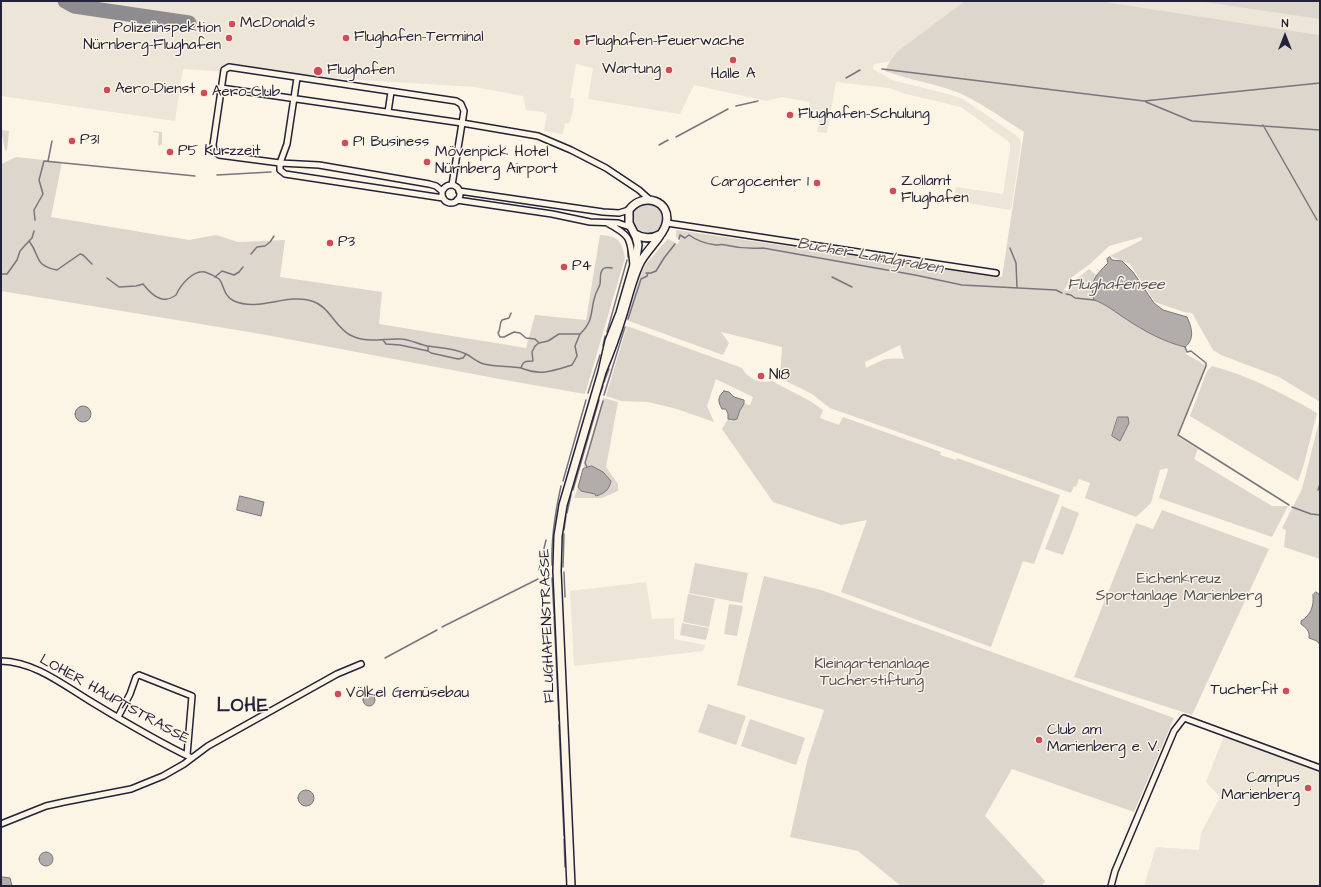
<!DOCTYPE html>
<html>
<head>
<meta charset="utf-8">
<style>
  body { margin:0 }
  #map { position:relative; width:1321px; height:887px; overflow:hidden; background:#fcf5e5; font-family:"Architects Daughter",sans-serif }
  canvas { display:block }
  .frame { position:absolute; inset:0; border:2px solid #22223b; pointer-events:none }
  .north { position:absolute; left:1265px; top:16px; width:40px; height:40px; -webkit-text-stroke:3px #fcf5e5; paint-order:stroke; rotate:0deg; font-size:11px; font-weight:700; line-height:16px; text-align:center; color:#22223b }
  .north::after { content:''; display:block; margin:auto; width:14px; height:18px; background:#22223b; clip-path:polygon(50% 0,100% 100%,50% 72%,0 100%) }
</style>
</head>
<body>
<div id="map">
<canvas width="1321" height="887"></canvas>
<div class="frame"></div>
<div class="north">N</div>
</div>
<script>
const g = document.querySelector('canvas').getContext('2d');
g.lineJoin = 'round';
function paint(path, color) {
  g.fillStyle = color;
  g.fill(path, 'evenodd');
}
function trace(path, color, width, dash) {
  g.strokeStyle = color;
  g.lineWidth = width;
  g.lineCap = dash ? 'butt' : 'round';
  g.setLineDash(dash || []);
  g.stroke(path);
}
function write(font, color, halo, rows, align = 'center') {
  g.font = font + ' "Architects Daughter",sans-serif';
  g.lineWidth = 3;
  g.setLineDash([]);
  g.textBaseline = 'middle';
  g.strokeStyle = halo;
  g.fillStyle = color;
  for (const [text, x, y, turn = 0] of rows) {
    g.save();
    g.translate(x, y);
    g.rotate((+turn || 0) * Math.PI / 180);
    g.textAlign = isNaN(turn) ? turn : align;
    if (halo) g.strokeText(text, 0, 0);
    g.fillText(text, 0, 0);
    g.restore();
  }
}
paint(new Path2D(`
  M1 1H1320V35L1116 4 910 58 874 64 873 69 892 80 948 94 963 99 1017 136 1020 140 1021 144 1011 210 954 201 956 187 1003 194 1010 150V144L1008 141 961 107 906 94 889 88 836 82 827 133 817 132 820 111 809 109 810 102 782 97 767 101 694 85 680 114 588 99 593 68 576 64 570 98H574L573 111 569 124 565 123 563 134 544 131 547 114H544V112L526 110 523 96 475 87 183 69 175 121 1 96Z
  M646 582 652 619 674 618V639L705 645 703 651 574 666 570 591Z
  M1224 736 1320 770V886H1144L1156 847 1199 850 1201 833 1220 797 1206 782Z`), '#ece5d8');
paint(new Path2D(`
  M965 1H1098L1320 35V402L1279 377 1221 355 1213 350 1192 313 1184 312 1155 302 1130 264 1110 256 1142 240V237L1109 246 1090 264 1072 277 1064 290 1068 291 1074 281 1089 269 1096 275 1091 289 1094 300C1106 304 1115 312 1126 319 1144 331 1164 342 1185 347L1186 354 1207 366 1178 437 1198 449 1194 459 1272 506H1288L1272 537 1159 498 1168 470 1167 468 1160 470 1151 503 1136 517 1085 498 1090 483 1079 479 1076 487 1074 486 1071 493 830 408 812 394 780 378 782 347 721 332 729 343 723 355 626 320 640 275 646 264 665 242 668 239 678 244 680 240 676 237V230L1002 277 1024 132C1002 118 980 102 957 92 933 83 909 80 885 71L889 63 897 52ZM900 345 904 359C885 357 882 360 866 368L865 362ZM1118 417 1129 423 1120 441 1112 436Z
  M1198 1H1320V19Z
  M1 130 9 131 7 151 5 150Z
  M153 131 162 132V143L160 146 158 145 159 133 153 132Z
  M16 157 62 162 51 217 189 240 216 235 238 242 285 240 280 277 382 292 379 324 526 348 535 315 586 320 600 235C618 236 622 241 625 258L585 394 505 380 261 334 1 291V164Z
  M648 203C667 208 668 228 651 236L633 231 631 213 637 206Z
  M627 326 742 368C748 379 760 384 772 381L810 401 823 410 820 418 839 425 843 417 941 452 940 455 956 460 957 458 1060 495 1034 564 1023 561 991 647 841 592 867 520 841 525 773 502 722 429 728 419 731 421 737 419 740 410 744 404 750 405 753 397 716 379 707 406 714 422 677 409 648 402 621 401 606 396Z
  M1212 366C1249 376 1283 393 1317 413L1304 464 1298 481 1190 416 1207 371Z
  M603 398 618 402 606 467 618 484V491L602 498H574L578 487 581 491 595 494 587 467 583 469Z
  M1320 418V559L1284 547 1286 530 1282 528 1302 489Z
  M1062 506 1079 513 1063 555 1045 549Z
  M1162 510 1269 549 1192 715 1074 677 1136 523 1153 529Z
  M695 563 748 573 742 603 689 593Z
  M764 576 821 590 1174 718 1134 812 1012 769 985 816 1045 881 1042 886H901L858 851 790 837 808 758 824 710 737 685Z
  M688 594 715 599 709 627 683 622Z
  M729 604 743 606 737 636 724 634Z
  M682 623 709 628 706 640 680 635Z
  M708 704 746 716 736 745 698 732Z
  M750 719 805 738 796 765 741 746Z`), '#dcd6cc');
const water = new Path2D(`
  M1110 257 1112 260 1122 261 1133 272 1154 303 1163 310 1187 317C1192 328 1195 339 1185 347 1164 342 1144 331 1126 319 1115 312 1106 304 1094 300 1089 281 1096 275 1108 263L1107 259Z
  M724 391 729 392 734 397 744 400V404L740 410 737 419 734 420 728 419V414L726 409H722C718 402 717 397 724 391Z
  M75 414a8 8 0 1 1 16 0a8 8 0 1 1-16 0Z
  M1118 417H1128L1129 423 1120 441 1112 436Z
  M592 466 603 472 611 481C609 490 605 493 596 496L595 494 581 491 578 487 583 469Z
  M240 496 264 502 261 516 237 510Z
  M1316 592 1320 595V645L1317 641 1309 638C1310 631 1306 628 1301 624V621C1311 615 1314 606 1313 595Z
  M363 700a6 6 0 1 1 12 0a6 6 0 1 1-12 0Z
  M298 798a8 8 0 1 1 16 0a8 8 0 1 1-16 0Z
  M39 859a7 7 0 1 1 14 0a7 7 0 1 1-14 0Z
  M3 877 10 878 12 886H1V878Z`);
paint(water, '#b2adab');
trace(water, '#78757e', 1);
trace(new Path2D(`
  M882 69 1144 101 1320 83
  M846 78 860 70
  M1146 102 1192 121 1320 130
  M736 106 758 101
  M1263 125 1317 220
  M676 137 728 109
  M659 145 668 140
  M48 161 52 141
  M217 175 271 172
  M35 220 34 210 43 194 39 180 44 161 195 176
  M679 239 680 235 685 238 689 235C696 240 707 244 716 245 719 245 722 244 725 245 738 248 750 249 763 248L915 275 962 285 1056 290 1062 293
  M29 241 32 238 34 231
  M1010 248 1016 263 1017 287
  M251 254 257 247 265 246 270 242 274 236
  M628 257V248
  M646 273H651L656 271 664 258 675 244
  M1 274H7L17 260 20 251 29 241C41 256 33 265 57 270L80 254 83 255 92 264
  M215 277 222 271 234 275 239 272 243 267
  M832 277 852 287
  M107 278 119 287 136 286 143 284C148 290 157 301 167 299 170 299 173 297 176 295 180 286 193 269 205 272 208 273 216 277 219 279 224 284 223 296 234 301 259 312 287 293 312 301 329 306 335 327 350 335 367 344 383 338 401 339 409 339 418 344 427 346 440 348 454 348 466 354 472 357 477 362 484 364 496 367 509 366 521 368 523 361 526 361 533 361L532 352 535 346 539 343 548 341 559 334H580C594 321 590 312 595 296 596 292 599 288 600 284 601 279 599 273 603 269 605 267 608 267 612 268
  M1066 294 1071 295 1075 298 1094 300
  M511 313 509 318 502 320C499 324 501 329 498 333L500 337H504L514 332 520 333 526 338 535 339 539 343
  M628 319 641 279 647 276 648 273
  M607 332 627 260
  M383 340 386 344 400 345 428 351
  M428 346V351L431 353 458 359 463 358 466 354
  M603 346 605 336
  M1185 347 1187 352 1191 351 1206 363V366L1178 435 1289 505
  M521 368C541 376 553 371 572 365L577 356 575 346 580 334
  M604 382 609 369
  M588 393 600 355
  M600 394 603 386
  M604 395 625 327
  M587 467 585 463 603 401
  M563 481 586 400
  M573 490 599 400
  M1318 490 1320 484
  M1292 507 1311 514 1320 515
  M567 513 571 495
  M564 530 566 516
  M552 565C551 538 555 513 561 486
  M563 567 564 534
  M539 570 546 540
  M564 572 565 597
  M552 578 554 614
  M554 616 559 720
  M442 627 538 579
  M385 658 437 630
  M559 725 564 836
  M564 839 565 867`), '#78757e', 1.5);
trace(new Path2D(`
  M65 1 74 6 189 23`), '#8f8c90', 15);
const street = new Path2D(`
  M297 78 287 144 280 163V170L285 174 443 198
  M221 88 462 123 538 136 571 150 606 168 639 190 649 199
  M388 112 391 92
  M442 194a9 9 0 1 1 18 0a9 9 0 1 1-18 0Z
  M442 191 436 186 429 184 319 165 280 163 219 155 214 151 213 145 224 70 229 67 456 101 461 104 464 111 452 185
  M459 191 603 212 619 213 629 210
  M457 200 552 214 590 222 618 223 630 227
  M607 223C632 236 630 239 633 265
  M667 223 996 273
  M1 661C35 662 62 684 90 701 123 721 156 741 192 758
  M118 717 130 694 136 677 139 675 192 696 187 755
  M1 824 46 806 64 802 131 789 163 776 184 764 208 746 337 674 361 664
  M1111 886 1115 871 1174 731 1184 718 1320 768`);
const secondary = new Path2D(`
  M635 234C643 239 652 239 661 234
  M571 886 557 571 558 536 563 505 602 372 609 341 620 313 636 258 638 245 636 237 629 223V210C643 191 672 201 666 224 663 237 645 251 639 265 632 280 628 298 623 314 617 334 610 353 602 372`);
trace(street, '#22223b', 8);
trace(secondary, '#22223b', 10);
trace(street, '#fcf5e5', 5);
trace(secondary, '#fcf5e5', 7);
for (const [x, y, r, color] of [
  [232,24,4,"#d1495b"],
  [229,38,4,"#d1495b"],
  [346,38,4,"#d1495b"],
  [577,42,4,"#d1495b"],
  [733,60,4,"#d1495b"],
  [669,70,4,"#d1495b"],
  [318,71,5,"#d1495b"],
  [107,90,4,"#d1495b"],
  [204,93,4,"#d1495b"],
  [790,115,4,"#d1495b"],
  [72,141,4,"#d1495b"],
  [345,143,4,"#d1495b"],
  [170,152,4,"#d1495b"],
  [427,162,4,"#d1495b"],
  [817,183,4,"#d1495b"],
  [893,191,4,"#d1495b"],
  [330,243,4,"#d1495b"],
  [564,267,4,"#d1495b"],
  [761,376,4,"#d1495b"],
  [1286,691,4,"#d1495b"],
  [338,694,4,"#d1495b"],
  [1039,740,4,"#d1495b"],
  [1308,788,4,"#d1495b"]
]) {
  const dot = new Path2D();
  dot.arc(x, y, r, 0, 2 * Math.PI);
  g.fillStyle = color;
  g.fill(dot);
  trace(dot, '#fcf5e5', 1.5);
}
write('15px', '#22223b', '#fcf5e5', [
  ["McDonald's",240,24],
  ["Polizeiinspektion",221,29,"right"],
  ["Nürnberg-Flughafen",221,46,"right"],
  ["Flughafen-Terminal",354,38],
  ["Flughafen-Feuerwache",585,42],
  ["Wartung",661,70,"right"],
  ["Flughafen",327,71],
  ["Halle A",733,75,"center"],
  ["Aero-Dienst",115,90],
  ["Aero-Club",212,93],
  ["Flughafen-Schulung",798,115],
  ["P31",80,141],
  ["P1 Business",353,143],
  ["P5 Kurzzeit",178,152],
  ["Mövenpick Hotel",435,153],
  ["Nürnberg Airport",435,170],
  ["Zollamt",901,182],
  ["Flughafen",901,199],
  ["Cargocenter 1",809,183,"right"],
  ["P3",338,243],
  ["P4",572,267],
  ["N18",769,376],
  ["Tucherfit",1278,691,"right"],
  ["Völkel Gemüsebau",346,694],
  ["Club am",1047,731],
  ["Marienberg e. V.",1047,748],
  ["Campus",1300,779,"right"],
  ["Marienberg",1300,796,"right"]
], 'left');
write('15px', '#504f5f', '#fcf5e5', [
  ["Eichenkreuz",1179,580],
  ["Sportanlage Marienberg",1179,597],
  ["Kleingartenanlage",872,665],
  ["Tucherstiftung",872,682]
]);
write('15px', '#22223b', '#fcf5e5', [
  ["FLUGHAFENSTRASSE",548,626,-92],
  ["LOHER HAUPTSTRASSE",114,700,29]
]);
write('italic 16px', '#545362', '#fcf5e5', [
  ["Bucher Landgraben",870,257,10],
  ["Flughafensee",1116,286]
]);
g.letterSpacing = '1px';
write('bold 19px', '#22223b', '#fcf5e5', [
  ["LOHE",243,707]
]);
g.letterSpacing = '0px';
</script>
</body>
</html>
